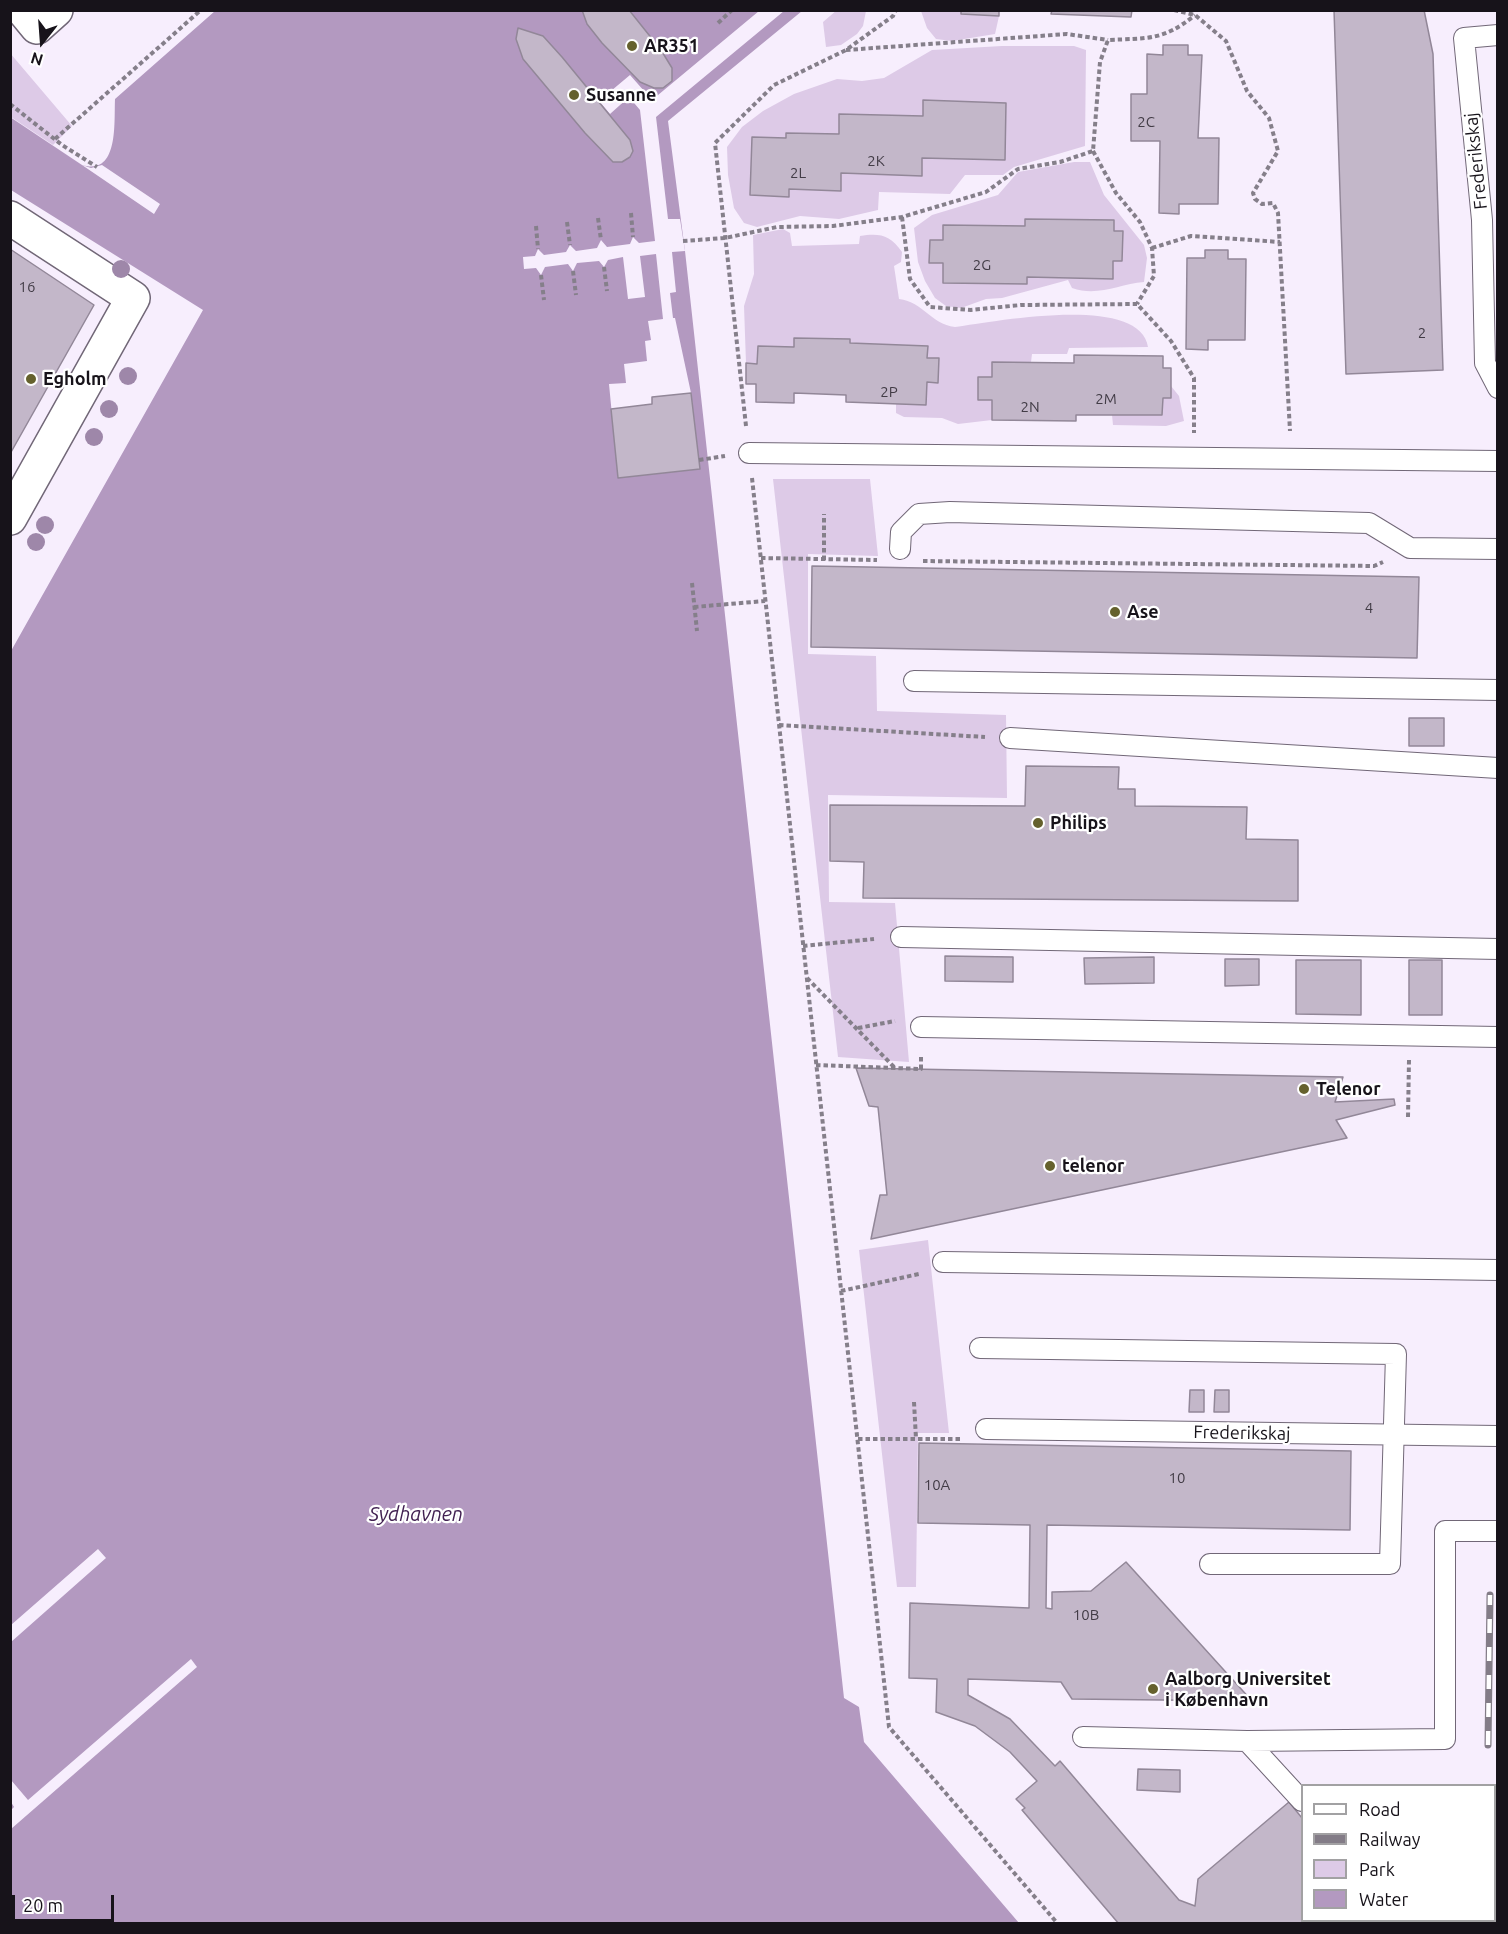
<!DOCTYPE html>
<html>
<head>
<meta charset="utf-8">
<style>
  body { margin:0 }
  #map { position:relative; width:1508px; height:1934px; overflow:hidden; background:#f7eefd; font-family:Ubuntu,sans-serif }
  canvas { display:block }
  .frame { position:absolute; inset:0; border:12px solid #17131a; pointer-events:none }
  .legend { position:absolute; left:1301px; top:1784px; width:195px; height:138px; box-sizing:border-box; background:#fff; border:2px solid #a2a1a3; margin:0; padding:8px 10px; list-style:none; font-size:18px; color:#17131a }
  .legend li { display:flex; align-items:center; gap:12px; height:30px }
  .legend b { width:30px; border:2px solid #a2a1a3 }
  .north { position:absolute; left:12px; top:12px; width:60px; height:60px; -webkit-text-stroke:4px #fff; paint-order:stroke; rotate:197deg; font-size:16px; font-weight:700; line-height:24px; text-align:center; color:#17131a }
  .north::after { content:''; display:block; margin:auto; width:21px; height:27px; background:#17131a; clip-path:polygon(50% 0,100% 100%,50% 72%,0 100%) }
  .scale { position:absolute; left:12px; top:1895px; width:102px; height:27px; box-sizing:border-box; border:3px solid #17131a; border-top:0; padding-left:8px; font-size:18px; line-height:21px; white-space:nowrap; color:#17131a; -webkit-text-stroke:4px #fff; paint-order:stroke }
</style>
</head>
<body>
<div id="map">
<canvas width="1508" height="1934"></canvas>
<div class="frame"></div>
<ul class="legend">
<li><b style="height:8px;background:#fff"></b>Road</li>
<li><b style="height:8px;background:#837c87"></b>Railway</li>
<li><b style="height:16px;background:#ddcae7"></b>Park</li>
<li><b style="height:16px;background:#b399c0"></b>Water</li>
</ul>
<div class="north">N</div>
<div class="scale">20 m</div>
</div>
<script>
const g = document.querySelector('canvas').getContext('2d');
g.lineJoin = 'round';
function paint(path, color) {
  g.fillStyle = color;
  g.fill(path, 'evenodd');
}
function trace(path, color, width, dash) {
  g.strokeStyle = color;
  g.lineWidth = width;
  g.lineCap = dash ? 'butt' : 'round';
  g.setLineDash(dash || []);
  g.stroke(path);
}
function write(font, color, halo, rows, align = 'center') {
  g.font = font + ' Ubuntu,sans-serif';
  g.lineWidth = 4.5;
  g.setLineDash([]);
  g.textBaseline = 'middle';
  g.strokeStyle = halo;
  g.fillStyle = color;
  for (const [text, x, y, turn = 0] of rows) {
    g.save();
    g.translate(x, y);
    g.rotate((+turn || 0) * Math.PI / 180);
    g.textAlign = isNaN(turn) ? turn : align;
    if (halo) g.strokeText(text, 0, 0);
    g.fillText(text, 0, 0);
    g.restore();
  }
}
paint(new Path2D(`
  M837 10 866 11 863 26 857 34 841 45 826 47 823 22Z
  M921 11H961L962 14 999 16 995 34 952 41 936 39 927 28Z
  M1002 46H1074L1086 50 1085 146 1014 167 1003 175H965L950 194 879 192 878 210 839 219 800 216 757 227 744 223 734 208 728 175 727 147 742 127 763 111 794 94 837 79 862 81 884 78 932 50Z
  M10 53 72 126 53 145 11 117Z
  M1074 162H1090L1104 195 1144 245 1147 258 1144 282C1119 284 1098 297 1072 288L1068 280 1002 298 986 299 961 308 946 306 935 298 925 281 918 262 914 228 932 215 998 195 1018 172Z
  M783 229 790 233 792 246 859 244 860 236C880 233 890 235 902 252L901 262 894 266 899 299C924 302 930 324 955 327 993 322 1140 293 1148 347L1069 348 1067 354H1032L1031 362H993L992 377H978L979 400H992V420L958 424 942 418 904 417 896 413V404L927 382 938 383 939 359 927 358V346L850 343 849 339 794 338V347L758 346 757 364 746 363 744 306 754 274 753 235Z
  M1171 386 1179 396 1184 421 1166 426 1113 425 1112 415H1162L1163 398H1171Z
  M773 479H870L878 556 808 554V654L876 656 877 711 1006 715 1007 798 828 795 829 902 895 903 909 1062 838 1057Z
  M928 1240 949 1433H918L916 1587H897L859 1250Z`), '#ddcae7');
paint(new Path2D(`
  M215 11H802L668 121 685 251 844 1698 859 1707 864 1742 1019 1923H11V651L203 310 11 190 10 117 82 165C119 176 114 123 115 99Z`), '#b399c0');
paint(new Path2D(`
  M759 11H784L656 117 668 219H680L685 251 672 252 676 292 670 293 673 318H675L691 393 700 469 618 478 609 384 626 383 624 364 647 361 645 341 651 340 648 321 663 319 656 254 640 256 645 297 628 299 623 257 608 260 604 267 599 261 577 263 573 271 568 264 545 267 541 275 536 268 524 269 523 257 535 256 538 249 544 255 566 252 570 245 576 251 597 248 601 240 607 247 630 244 633 237 639 243 655 241 640 110 629 97 610 114 599 101 630 75 652 100Z
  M82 165 91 168 102 165 160 204 154 214Z
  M98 1549 106 1558 11 1642V1625Z
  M191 1659 197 1667 11 1829V1810L14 1807 11 1802V1780L28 1800Z`), '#f7eefd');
const building = new Path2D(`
  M582 10H629L661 50 672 68V81L663 88H654L640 82 602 43 587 24Z
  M961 10H999V16L961 14Z
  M1052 10H1132L1131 17 1051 14Z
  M1334 10H1424L1433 54 1443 370 1346 374Z
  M518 28 543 36 562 57 630 140 633 151 630 157 622 162H613L585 133 523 59 516 39Z
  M1163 45H1188V55H1202L1198 138H1219L1218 204H1179V214L1159 213 1160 141H1131V94H1147V54L1163 55Z
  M923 100 1006 103 1005 160 922 158V176L841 173V191L789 189V197L750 195 752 137 786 138V133L839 134V114L923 116Z
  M1025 219 1114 220V231H1123L1122 261H1113V279L1027 277V284L943 283V263H929L930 240H943V225L1025 226Z
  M10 249 94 305 10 454Z
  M1205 250H1228V259H1246L1245 340H1208V350L1186 349 1187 258H1205Z
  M794 338 850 339V343L928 346 927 358H939L938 383 927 382 926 405 846 402V395L794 393V403L756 402V384H746V363L757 364 758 346 794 347Z
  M1074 355 1163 356V368H1171V398H1163L1162 415H1076V421L992 420V400H978V377H992V362L1074 363Z
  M691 393 700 469 618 478 611 409 652 404V397Z
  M812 566 1419 577 1417 658 811 647Z
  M1409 718H1444V746H1409Z
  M1026 766 1119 767 1118 789H1135V806L1247 807 1246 839 1298 840V901L863 898 864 862 830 861V805L1025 806Z
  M945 956 1013 957V982L945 981Z
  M1154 957V983L1085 984 1084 958Z
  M1225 959H1259V985L1225 986Z
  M1296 960H1361V1015L1296 1014Z
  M1409 960H1442V1015H1409Z
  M856 1068 1343 1077 1335 1102 1394 1099 1395 1105 1336 1120 1347 1138 871 1239 880 1195H887L878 1107 869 1106Z
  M1190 1390H1204V1412H1189Z
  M1215 1390H1229V1412H1214Z
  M919 1443 1351 1451 1350 1530 1047 1525 1046 1608 1052 1609V1592L1091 1591 1126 1562 1252 1701 1072 1699 1061 1682 968 1679V1695L1010 1719 1055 1766 1060 1761 1179 1900 1195 1906 1198 1879 1289 1802 1302 1818V1920H1390L1392 1924H1119L1022 1810 1025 1808 1016 1799 1037 1781 1010 1752 975 1726 936 1712 937 1679 909 1678 910 1603 1029 1608 1030 1525 918 1523Z
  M1138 1769 1180 1770V1792L1137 1790Z`);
paint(building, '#c3b7c9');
trace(building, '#928798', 1.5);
const lane = new Path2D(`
  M1498 35 1464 38 1482 220 1485 363 1498 388
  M749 453 1497 461
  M900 549 901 532 919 514 950 512 1369 523 1410 548 1498 549
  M914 681 1498 690
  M1010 738 1498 768
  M901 937 1498 949
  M921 1027 1498 1037
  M943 1262 1498 1270
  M980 1348 1396 1354 1390 1564H1210
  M986 1429 1498 1436
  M1083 1737 1247 1741 1302 1801
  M1247 1741 1445 1739V1531H1498
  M1411 1920 1414 1924`);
const street = new Path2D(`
  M23 10 37 27 56 10
  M10 218 133 298 10 518`);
trace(lane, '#716777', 22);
trace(street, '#716777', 36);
trace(new Path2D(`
  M1174 10 1195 15 1226 41 1247 91 1269 118 1278 151 1253 193 1255 199 1262 204 1273 203 1278 213 1290 431
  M718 23 732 10
  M846 50 1067 34 1108 40
  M10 104 62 145 97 167
  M55 139 201 10
  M1093 151 1116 193 1140 222 1152 248 1154 276 1137 304
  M631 213 633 237
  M902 217 910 279 930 307 971 310 1021 305 1137 304 1171 341 1194 378V433
  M598 218 601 240
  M567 222 570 245
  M536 226 538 249
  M683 241 725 238 777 227 833 226 902 217 986 192 1018 169 1060 162 1093 151 1100 62 1108 40C1148 38 1163 41 1195 15
  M1152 248 1191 236 1280 242
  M604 267 607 291
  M573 271 576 295
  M541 275 544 300
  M746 426 715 143 774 85 846 50 893 16 896 10
  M699 460 725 456
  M752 478 889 1727 1058 1924
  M761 558 877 560
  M824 560V514
  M923 561 1374 566 1383 562
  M692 583 697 631
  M694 607 765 601
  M779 725 985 737
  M803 946 874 939
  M807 978 894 1067
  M858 1028 895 1021
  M816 1065 921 1069V1055
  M1408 1117 1409 1060
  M841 1291 919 1274
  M914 1402 916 1439
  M858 1439H962`), '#857f8a', 4, [4.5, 3]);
trace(lane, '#fff', 20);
trace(street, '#fff', 33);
const rail = new Path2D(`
  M1488 1745 1490 1595`);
trace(rail, '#837c87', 7);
trace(rail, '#fff', 4.5, [14]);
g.fillStyle = '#9e87a9';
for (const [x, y] of [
  [121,269],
  [128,376],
  [109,409],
  [94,437],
  [45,525],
  [36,542]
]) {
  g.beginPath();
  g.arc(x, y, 9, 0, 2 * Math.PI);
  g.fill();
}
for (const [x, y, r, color] of [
  [632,46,6,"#65612d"],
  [574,95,6,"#65612d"],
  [31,379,6,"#65612d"],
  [1115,612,6,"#65612d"],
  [1038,823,6,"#65612d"],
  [1304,1089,6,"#65612d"],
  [1050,1166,6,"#65612d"],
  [1153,1689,6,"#65612d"]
]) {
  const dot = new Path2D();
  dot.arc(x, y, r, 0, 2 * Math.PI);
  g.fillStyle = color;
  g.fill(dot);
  trace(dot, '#fff', 2);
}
write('15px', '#423c46', null, [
  ["2C",1146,122],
  ["2K",876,161],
  ["2L",798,173],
  ["2G",982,265],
  ["16",27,287],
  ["2",1422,333],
  ["2P",889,392],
  ["2M",1106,399],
  ["2N",1030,407],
  ["4",1369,608],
  ["10",1177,1478],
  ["10A",937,1485],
  ["10B",1086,1615]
]);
write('bold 18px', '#17131a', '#fff', [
  ["AR351",644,46],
  ["Susanne",586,95],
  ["Egholm",43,379],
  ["Ase",1127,612],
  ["Philips",1050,823],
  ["Telenor",1316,1089],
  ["telenor",1062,1166],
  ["Aalborg Universitet",1165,1679],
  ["i København",1165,1700]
], 'left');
write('18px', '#17131a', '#fff', [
  ["Frederikskaj",1476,161,-96],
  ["Frederikskaj",1242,1433,1]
]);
write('italic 20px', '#422152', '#fff', [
  ["Sydhavnen",416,1514]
]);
</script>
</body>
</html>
